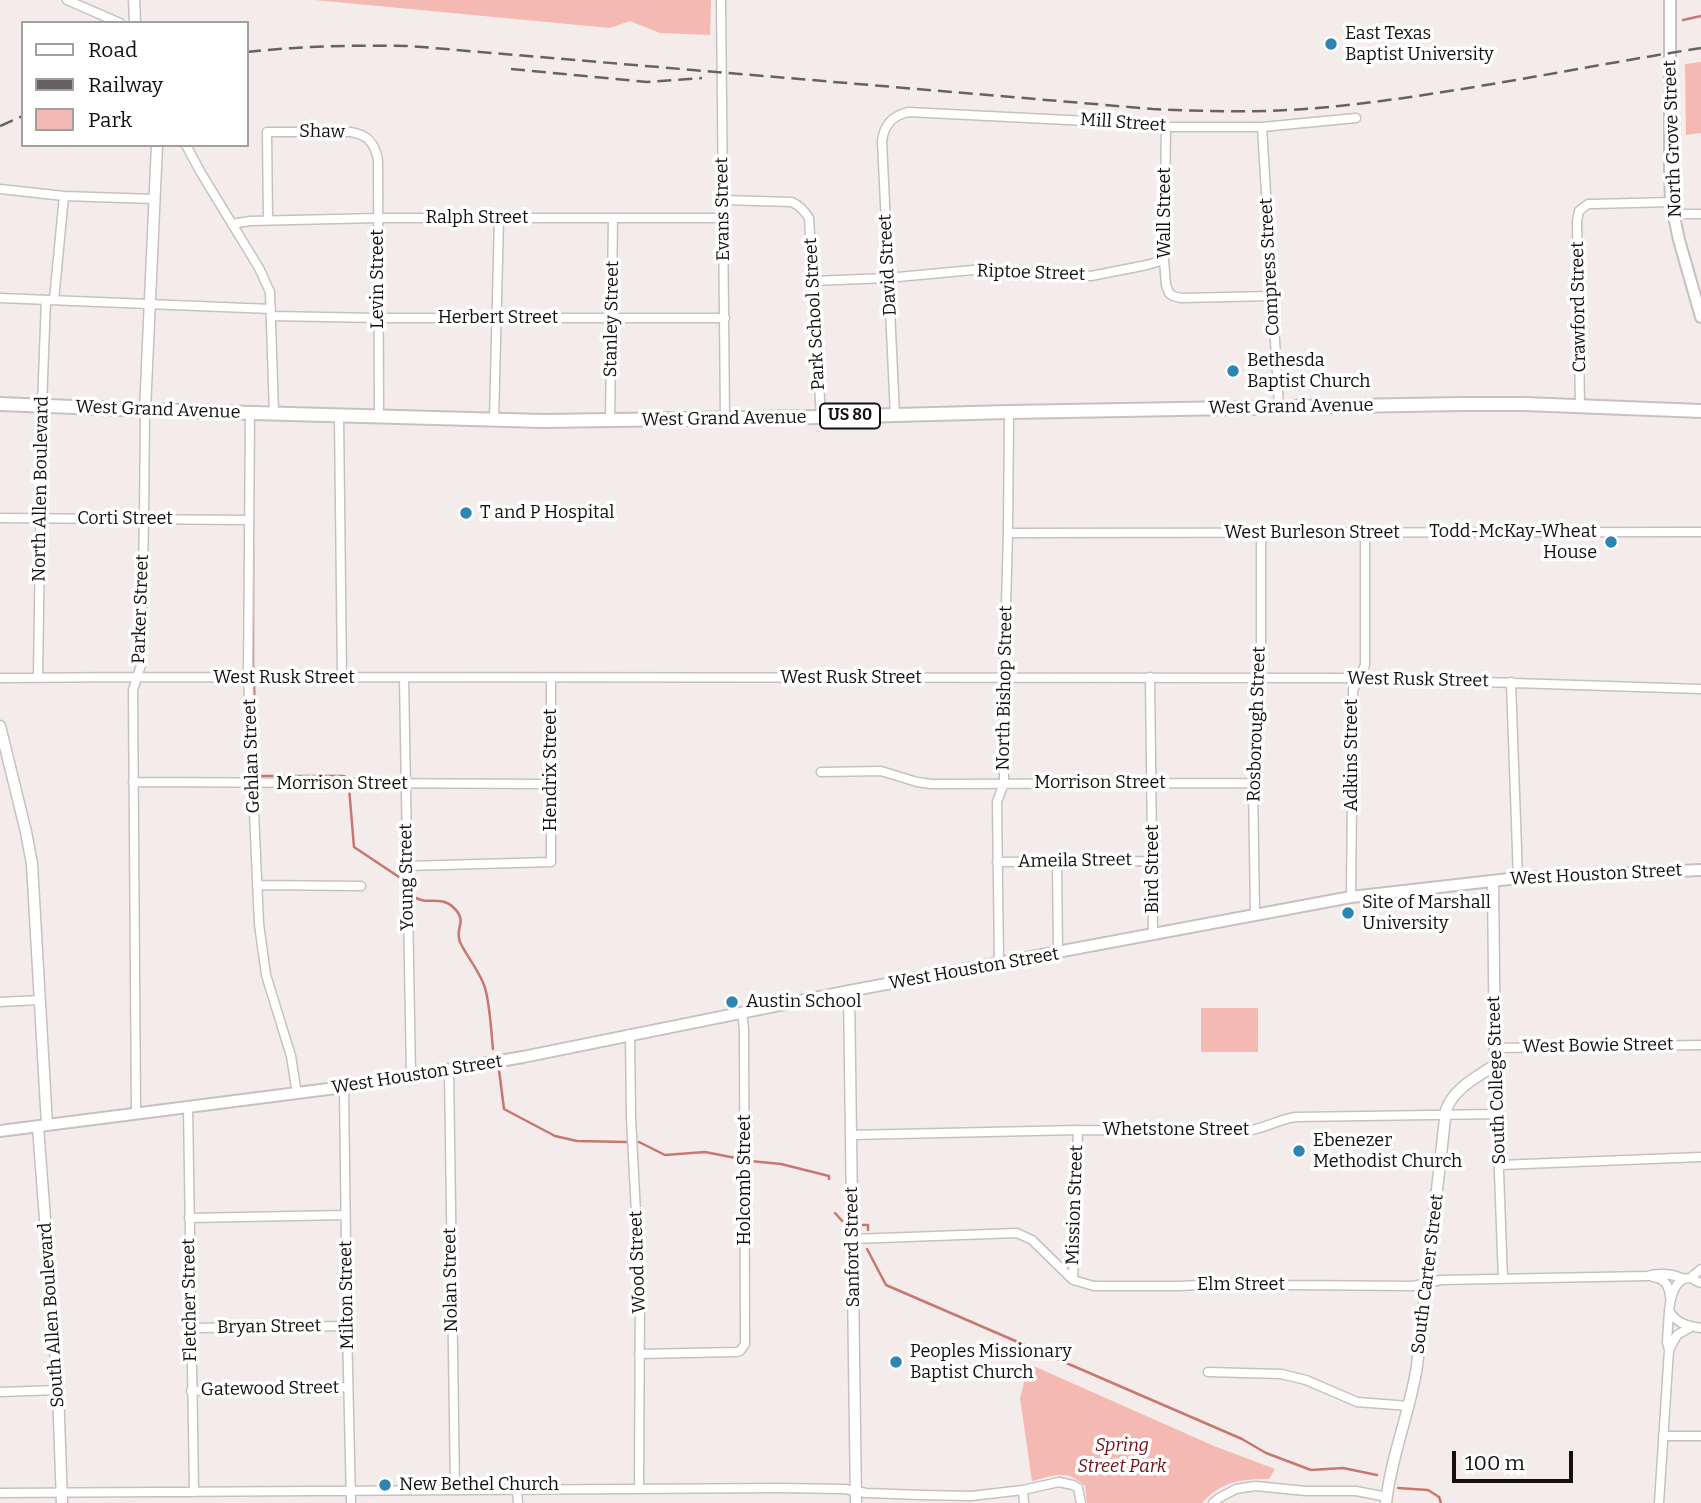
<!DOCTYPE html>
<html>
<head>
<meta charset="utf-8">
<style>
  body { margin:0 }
  #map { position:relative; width:1701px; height:1503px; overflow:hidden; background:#f4eceb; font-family:Bitter,serif }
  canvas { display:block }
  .legend { position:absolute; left:21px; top:21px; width:228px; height:126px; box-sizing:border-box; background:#fff; border:2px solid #a19f9f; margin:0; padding:9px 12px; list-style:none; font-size:21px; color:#131010 }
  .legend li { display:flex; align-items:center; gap:14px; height:35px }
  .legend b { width:35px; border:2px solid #a19f9f }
  .scale { position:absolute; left:1452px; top:1451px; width:121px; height:32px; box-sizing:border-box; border:4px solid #131010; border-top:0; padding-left:9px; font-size:21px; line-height:24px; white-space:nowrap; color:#131010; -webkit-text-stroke:5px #fff; paint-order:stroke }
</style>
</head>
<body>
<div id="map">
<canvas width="1701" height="1503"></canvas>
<ul class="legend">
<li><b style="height:9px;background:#fff"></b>Road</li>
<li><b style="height:9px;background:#676261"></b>Railway</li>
<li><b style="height:19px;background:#f4b9b2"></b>Park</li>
</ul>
<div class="scale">100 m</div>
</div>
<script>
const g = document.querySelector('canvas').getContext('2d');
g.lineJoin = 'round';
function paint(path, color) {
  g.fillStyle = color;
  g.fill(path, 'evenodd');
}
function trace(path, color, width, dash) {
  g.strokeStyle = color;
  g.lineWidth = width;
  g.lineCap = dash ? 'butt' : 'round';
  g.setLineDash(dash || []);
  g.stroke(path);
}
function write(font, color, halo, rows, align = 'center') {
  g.font = font + ' Bitter,serif';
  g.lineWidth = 7;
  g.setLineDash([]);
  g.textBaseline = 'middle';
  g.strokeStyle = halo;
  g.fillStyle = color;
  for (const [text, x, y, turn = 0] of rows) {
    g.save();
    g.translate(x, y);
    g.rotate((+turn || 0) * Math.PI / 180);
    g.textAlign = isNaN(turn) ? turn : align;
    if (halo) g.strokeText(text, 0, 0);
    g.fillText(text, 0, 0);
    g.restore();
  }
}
paint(new Path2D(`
  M315 0H711L710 35 660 33 630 21 610 28Z
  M1701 62V133L1686 135 1685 64Z
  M1201 1008H1258V1052H1201Z
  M1029 1364 1214 1446 1275 1469 1269 1479C1241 1479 1222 1481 1202 1503H1087L1085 1486C1065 1468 1055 1476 1032 1481L1020 1398Z`), '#f4b9b2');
trace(new Path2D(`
  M1683 20 1701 16
  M253 547V665L254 671
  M254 686 257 776H344L348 778
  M349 788 354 847 399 877
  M413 896C425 906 441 895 453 907 469 922 454 927 460 942 467 957 478 969 484 985 490 1001 491 1031 493 1049
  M499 1070 504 1109 555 1136 577 1141 627 1142
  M639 1142 665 1155 705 1152 741 1159
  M750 1161 781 1164 829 1176V1179
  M835 1213 844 1223
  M863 1225H868V1230
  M867 1249 886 1285 1242 1439 1266 1453 1311 1470 1343 1468 1377 1475
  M1398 1488 1428 1490 1439 1497 1441 1503`), '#c7776f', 2.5);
const minor = new Path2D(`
  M67 0 120 23
  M721 0 725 419
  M1166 127 1164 260 1166 285 1169 293 1173 296 1181 298 1272 296
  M1262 127 1279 407
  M186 145 201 173 259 268 270 292 274 414
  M0 189 64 196 154 199
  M723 200 792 202C800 206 804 210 809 218L821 417
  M1673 214H1701
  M268 220 267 132H350C367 134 375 143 378 160L379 416
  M232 224 250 221 378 218H724
  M813 281 887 278 984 269 1091 276 1147 265 1164 260
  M0 298 271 309
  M54 300 64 196
  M272 316 378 318H725
  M1580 407 1577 221 1579 211 1588 204H1593L1671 202
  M250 413 248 677 259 924 266 975 291 1056 297 1094
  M895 415 882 141C884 125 892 116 908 112L1108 122 1166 127H1262L1356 118
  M339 416 342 678
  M494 420 499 218
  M610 421 613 218
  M0 518 249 520
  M1008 533 1701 532
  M38 677 42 405 46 300
  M1150 677 1153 935
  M0 678 138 677 1358 678 1701 689
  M404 678 411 1076
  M1511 682 1518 878
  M821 772 881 771 917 782 931 784 1253 783
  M133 782 550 784
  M1057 861 1058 953
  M997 862 1153 861
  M407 866 551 862V678
  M257 885 361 886
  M1351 897 1353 690 1365 665V532
  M1255 914 1253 783 1258 690 1261 678V533
  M999 964 997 802 1004 783V678L1008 533 1009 412
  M0 1002 39 1000
  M630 1034 631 1117 640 1290 639 1489
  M1495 1048 1701 1045
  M1495 1065 1503 1279
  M449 1070 455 1490
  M344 1087 347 1326 351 1503
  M188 1107 194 1492
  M136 1113 133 690 141 665 144 518 145 410
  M851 1135 1078 1130 1246 1131C1264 1129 1279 1119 1296 1117L1498 1114
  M1500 1165 1701 1157
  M189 1218 345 1215
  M853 1239 1017 1233 1032 1240 1073 1280 1094 1286H1179L1257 1282 1289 1285 1413 1286 1441 1280 1647 1276C1659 1273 1673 1274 1684 1279
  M1653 1277C1665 1279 1669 1285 1670 1297
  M1690 1278 1701 1269
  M1073 1280 1078 1130
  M1701 1283C1699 1283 1692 1278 1690 1278 1674 1277 1670 1301 1669 1311 1677 1324 1688 1326 1701 1328
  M191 1328 347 1326
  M1669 1350 1677 1335 1691 1327
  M639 1354 736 1352 740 1351 745 1344 744 1029 742 1012
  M1208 1372 1281 1374 1306 1380 1357 1402 1409 1406
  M191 1391 348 1387
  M0 1392 58 1390
  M1663 1436H1701
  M517 1490 518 1503
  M1023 1490 1024 1503
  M0 1493 779 1488 845 1489 866 1493 922 1495 971 1496 1023 1490 1059 1482 1073 1485 1078 1488 1081 1503
  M1213 1503 1219 1498 1236 1489 1255 1486 1306 1491H1356L1387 1497
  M1659 1503 1669 1350 1667 1342 1669 1311`);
const tertiary = new Path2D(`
  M134 0 135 23
  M145 410 157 145
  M0 726 26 832 32 864 47 1125
  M849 991 856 1503
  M38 1127 58 1390 62 1503
  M1386 1503C1391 1456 1410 1412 1417 1366L1446 1110C1454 1088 1477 1077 1495 1065L1493 881`);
const secondary = new Path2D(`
  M1670 0V169L1671 202 1679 240 1701 317
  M0 1131 344 1087 411 1076 523 1057 849 991 1351 897 1518 878 1701 870`);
const trunk = new Path2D(`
  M0 404 145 410 543 421 821 417 1009 412 1462 404H1524L1701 411`);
trace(minor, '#c8c0bf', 11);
trace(tertiary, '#c8c0bf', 13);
trace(secondary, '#c8c0bf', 14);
trace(trunk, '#c8c0bf', 16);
trace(minor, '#fff', 8);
trace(tertiary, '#fff', 10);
trace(secondary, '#fff', 10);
trace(trunk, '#fff', 12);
trace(new Path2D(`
  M247 52C301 46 355 45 410 46L1153 109C1215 112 1277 113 1339 106 1460 93 1580 67 1701 48
  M511 69 647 82 702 78
  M0 126 23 116`), '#676261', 2.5, [14, 7]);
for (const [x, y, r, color] of [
  [1331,44,7,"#2c85b3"],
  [1233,371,7,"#2c85b3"],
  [466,513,7,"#2c85b3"],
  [1611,542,7,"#2c85b3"],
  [1348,913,7,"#2c85b3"],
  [732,1002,7,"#2c85b3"],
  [1299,1151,7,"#2c85b3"],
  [896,1362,7,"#2c85b3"],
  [385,1485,7,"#2c85b3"]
]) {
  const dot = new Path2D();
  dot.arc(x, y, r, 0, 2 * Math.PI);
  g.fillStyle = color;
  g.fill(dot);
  trace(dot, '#fff', 2.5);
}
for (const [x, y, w] of [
  [850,416,60]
]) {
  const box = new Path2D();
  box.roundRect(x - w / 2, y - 12.5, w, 25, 5);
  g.fillStyle = '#fff';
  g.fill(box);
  trace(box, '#131010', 2);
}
write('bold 16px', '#131010', null, [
  ["US 80",850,416]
]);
write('18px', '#131010', '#fff', [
  ["East Texas",1345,34],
  ["Baptist University",1345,55],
  ["Bethesda",1247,361],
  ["Baptist Church",1247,382],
  ["T and P Hospital",480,513],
  ["Todd-McKay-Wheat",1597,532,"right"],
  ["House",1597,553,"right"],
  ["Site of Marshall",1362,903],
  ["University",1362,924],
  ["Austin School",746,1002],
  ["Ebenezer",1313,1141],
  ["Methodist Church",1313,1162],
  ["Peoples Missionary",910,1352],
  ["Baptist Church",910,1373],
  ["New Bethel Church",399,1485]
], 'left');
write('18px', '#131010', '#fff', [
  ["Mill Street",1123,123,4],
  ["Shaw",322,132,1],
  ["North Grove Street",1673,139,-92],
  ["Evans Street",723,209,-91],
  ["Wall Street",1165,213,-90],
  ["Ralph Street",477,218],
  ["David Street",888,265,-93],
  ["Compress Street",1270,267,-93],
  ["Riptoe Street",1031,273,2],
  ["Levin Street",378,279,-90],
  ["Crawford Street",1579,307,-91],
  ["Park School Street",815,314,-93],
  ["Herbert Street",498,318],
  ["Stanley Street",612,319,-89],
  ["West Grand Avenue",1291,407,-1],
  ["West Grand Avenue",158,410,2],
  ["West Grand Avenue",724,419,-1],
  ["North Allen Boulevard",41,489,-89],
  ["Corti Street",125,519],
  ["West Burleson Street",1312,533],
  ["Parker Street",141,609,-88],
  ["West Rusk Street",284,678],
  ["West Rusk Street",851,678],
  ["West Rusk Street",1418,680,1],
  ["North Bishop Street",1005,688,-89],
  ["Rosborough Street",1257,724,-88],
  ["Adkins Street",1352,755,-90],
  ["Gehlan Street",252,756,-92],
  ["Hendrix Street",551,770,-90],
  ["Morrison Street",1100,783],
  ["Morrison Street",342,784],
  ["Ameila Street",1075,861,-1],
  ["Bird Street",1153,869,-90],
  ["West Houston Street",1596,875,-3],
  ["Young Street",407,877,-91],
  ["West Houston Street",974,969,-10],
  ["West Bowie Street",1598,1046,-1],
  ["West Houston Street",417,1075,-9],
  ["South College Street",1497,1080,-92],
  ["Whetstone Street",1176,1130],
  ["Holcomb Street",745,1180,-90],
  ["Mission Street",1075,1205,-88],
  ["Sanford Street",853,1247,-91],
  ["Wood Street",638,1262,-92],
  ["South Carter Street",1428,1274,-83],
  ["Nolan Street",451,1280,-91],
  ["Elm Street",1241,1285],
  ["Milton Street",347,1295,-91],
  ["Fletcher Street",190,1300,-91],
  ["South Allen Boulevard",52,1315,-94],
  ["Bryan Street",269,1327,-1],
  ["Gatewood Street",270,1389,-1]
]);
write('italic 18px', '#700c10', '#fff', [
  ["Spring",1122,1446],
  ["Street Park",1122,1467]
]);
</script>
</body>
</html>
